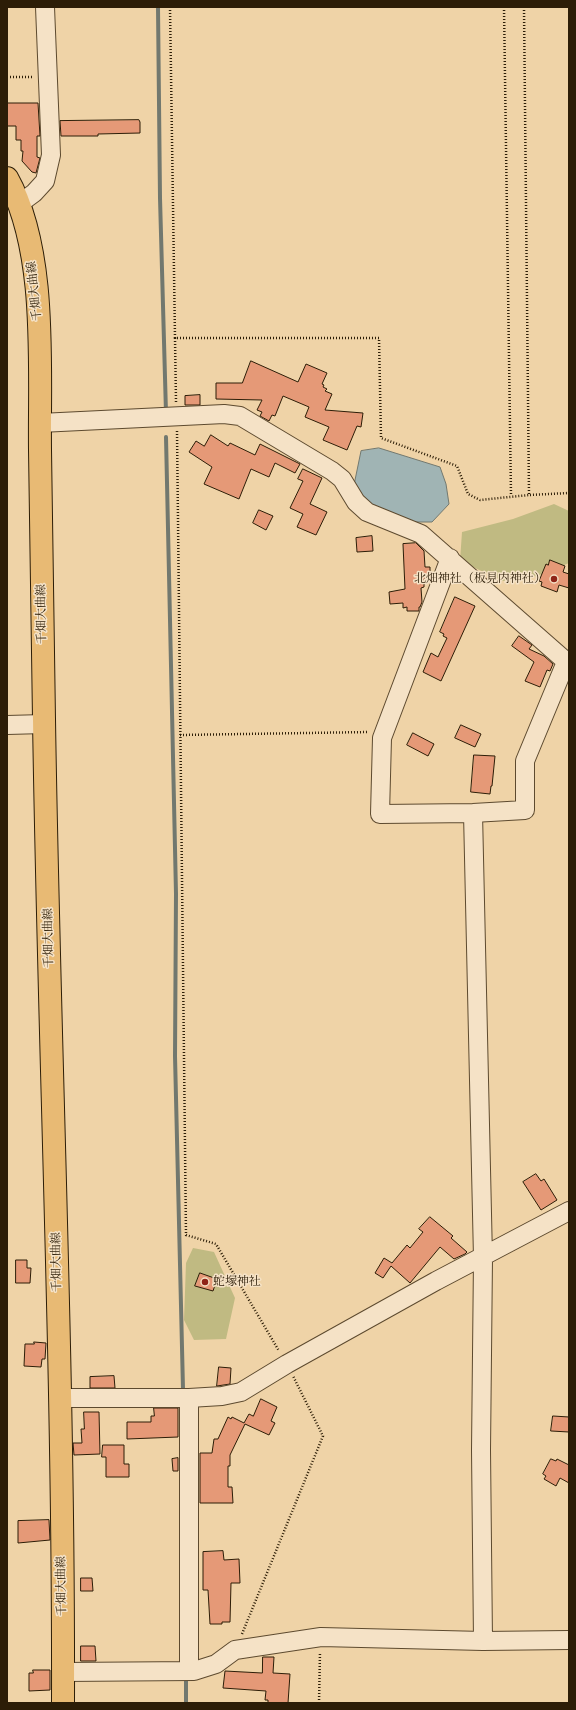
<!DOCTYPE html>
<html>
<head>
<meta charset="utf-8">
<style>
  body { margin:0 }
  #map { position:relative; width:576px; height:1710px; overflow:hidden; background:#efd3a7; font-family:"IM FELL French Canon",serif }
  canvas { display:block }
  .frame { position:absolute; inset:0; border:8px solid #2c1d07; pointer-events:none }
</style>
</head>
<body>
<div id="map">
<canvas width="576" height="1710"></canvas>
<div class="frame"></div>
</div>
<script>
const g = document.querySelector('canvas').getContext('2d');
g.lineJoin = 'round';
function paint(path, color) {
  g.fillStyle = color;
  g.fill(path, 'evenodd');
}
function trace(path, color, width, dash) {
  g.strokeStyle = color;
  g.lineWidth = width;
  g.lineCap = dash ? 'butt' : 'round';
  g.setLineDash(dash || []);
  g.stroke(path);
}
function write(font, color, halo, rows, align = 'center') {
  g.font = font + ' "IM FELL French Canon","Noto Serif JP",serif';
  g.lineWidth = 3;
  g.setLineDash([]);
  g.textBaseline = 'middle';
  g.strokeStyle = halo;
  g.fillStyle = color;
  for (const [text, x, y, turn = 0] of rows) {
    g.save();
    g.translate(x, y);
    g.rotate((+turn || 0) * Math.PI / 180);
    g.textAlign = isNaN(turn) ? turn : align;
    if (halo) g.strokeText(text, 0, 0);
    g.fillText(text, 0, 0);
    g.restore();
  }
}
paint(new Path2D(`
  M554 504 569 511V563L537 576 503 581 460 561 462 532 513 519Z
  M193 1248 214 1252 235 1298 226 1339 194 1340 184 1320 186 1263Z`), '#c0ba82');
const water = new Path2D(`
  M379 448 440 467 446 484 449 504 432 522H405L360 501 354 485 361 451Z`);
paint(water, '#a0b4b4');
trace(water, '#72786f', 1);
trace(new Path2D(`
  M158 7 160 198 166 413
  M166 437 176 894 175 1056 183 1389
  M186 1677V1703`), '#72786f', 4);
const building = new Path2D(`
  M7 103H38L40 136H37V157L40 158 36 173 32 172 22 161 23 151H21V140H16V126H7Z
  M139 120 140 122V133L98 134V136H61L60 121Z
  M251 361 298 382 306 364 327 373 322 384 324 385 323 387 327 389 325 391 332 394 325 410 363 413 361 427 357 426 347 450 323 440 329 427 305 417 309 407 283 396 275 416 272 415 269 421 260 416 262 412 257 410 262 400 216 399V383H242Z
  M200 395V405H185V396Z
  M211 435 228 446 230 443 255 455 260 444 300 464 295 473 275 463 269 477 251 469 239 499 204 484 212 467 189 452 196 441 204 446Z
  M303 469 322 478 310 504 327 512 316 535 297 527 303 514 290 508 303 481 298 479Z
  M259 510 273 516 266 530 253 523Z
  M372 536 373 551 357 552 356 538Z
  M416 543 424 551 425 567H430V579H424V587L421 588 422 602 420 607H419V611H407V607L403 608V603L390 604 389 592 405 589 403 544Z
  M550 560 565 566 563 572 569 574V588L559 585 557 592 541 586 542 582 539 581 546 564 548 565Z
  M455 597 475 606 441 681 423 672 431 653 438 657 447 638 443 636 444 634 440 632Z
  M519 636 532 645 529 649 544 656 553 664 550 671 547 670 540 687 525 681 534 662 512 646Z
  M461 725 481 734 475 747 455 738Z
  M413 733 434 744 428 756 407 745Z
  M474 755 495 756 492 786H491L490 794 471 792Z
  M536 1174 541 1181 544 1179 557 1200 541 1210 523 1182Z
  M430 1217 453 1236 451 1238 467 1252 465 1254 454 1259 440 1247 410 1283 391 1266 383 1278 375 1273 384 1258 392 1263 407 1245 410 1248 423 1232 419 1229Z
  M16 1260H27V1268H31L30 1283H16Z
  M200 1273 217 1279 213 1291 195 1286Z
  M34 1342 46 1343 45 1359H42L41 1367 24 1366 25 1344H34Z
  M219 1367 231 1368 230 1384 217 1386Z
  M114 1376 115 1388H90V1377Z
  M261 1399 277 1407 271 1421 275 1423 269 1435 245 1424 230 1455V1466H228V1487H232L233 1503H200V1453H212L214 1439H218L228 1417 231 1419 232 1417 244 1423 249 1414 253 1416Z
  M154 1408H178V1437L127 1439V1422H151V1416H154Z
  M84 1412H99L100 1454 74 1455 73 1443H82L81 1429H84Z
  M553 1416 569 1417V1432L551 1431Z
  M103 1445H124V1464H129V1477H106V1457H102Z
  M178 1458V1471H173L172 1459Z
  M551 1459 556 1461 557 1459 569 1465V1483L560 1478 556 1486 544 1479 546 1476 543 1474Z
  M49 1520 50 1540 18 1543V1521Z
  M223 1551 224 1560 239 1559 240 1583H231L230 1622H222V1624H210L208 1590H203V1552Z
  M81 1578H92L93 1591H81Z
  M81 1646H95L96 1661H81Z
  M263 1657H274L273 1673 290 1674 288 1703H268V1700H265L266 1691 223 1688 225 1671 262 1673Z
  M33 1670H50V1690L29 1691V1673H33Z`);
paint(building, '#e59977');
trace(building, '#2c1d07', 1);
const minor = new Path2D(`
  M19 204 34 193 45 181 51 155 45 7
  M40 423 224 414 240 416 332 471 342 479 356 502 367 512 421 534 569 664
  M450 558 382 738 380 814 473 813 525 810V761L566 662
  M7 725 44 724
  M473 813 483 1258 481 1450 483 1641
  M60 1398H189L222 1396 241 1392 287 1364 436 1281 569 1211
  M189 1671V1398
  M63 1672 194 1671 216 1664 235 1650 321 1637 483 1641 569 1640`);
const major = new Path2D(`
  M7 178C48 251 39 369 40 450 41 540 42 630 44 719 49 1047 64 1375 63 1703`);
trace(minor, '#5d4a2f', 20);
trace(major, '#2c1d07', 24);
trace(new Path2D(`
  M170 7 175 338
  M504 7 511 496
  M524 7 529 495 569 493
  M7 77H32
  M176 402 175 338H379L381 438 457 466 468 494 480 500 529 495
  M177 431 186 1235 216 1244 279 1351
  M180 735 369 732
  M242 1634 323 1436 293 1376
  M319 1703 320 1652`), '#2c1d07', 2.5, [1, 2]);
trace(minor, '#f5e2c6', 18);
trace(major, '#e8ba74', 22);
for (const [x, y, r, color] of [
  [554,579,4,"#8f2418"],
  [205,1282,4,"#8f2418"]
]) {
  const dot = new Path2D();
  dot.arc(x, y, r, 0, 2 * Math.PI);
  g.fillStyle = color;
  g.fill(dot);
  trace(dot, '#f5e2c6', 1.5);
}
write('12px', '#2c1d07', '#f5e2c6', [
  ["千畑大曲線",35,291,-96],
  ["千畑大曲線",42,614,-91],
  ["千畑大曲線",49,938,-91],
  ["千畑大曲線",57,1262,-91],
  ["千畑大曲線",62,1586,-91]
]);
write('12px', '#2c1d07', '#f5e2c6', [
  ["北畑神社（板見内神社）",546,579],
  ["蛇塚神社",213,1282,"left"]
], 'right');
</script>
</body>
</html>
